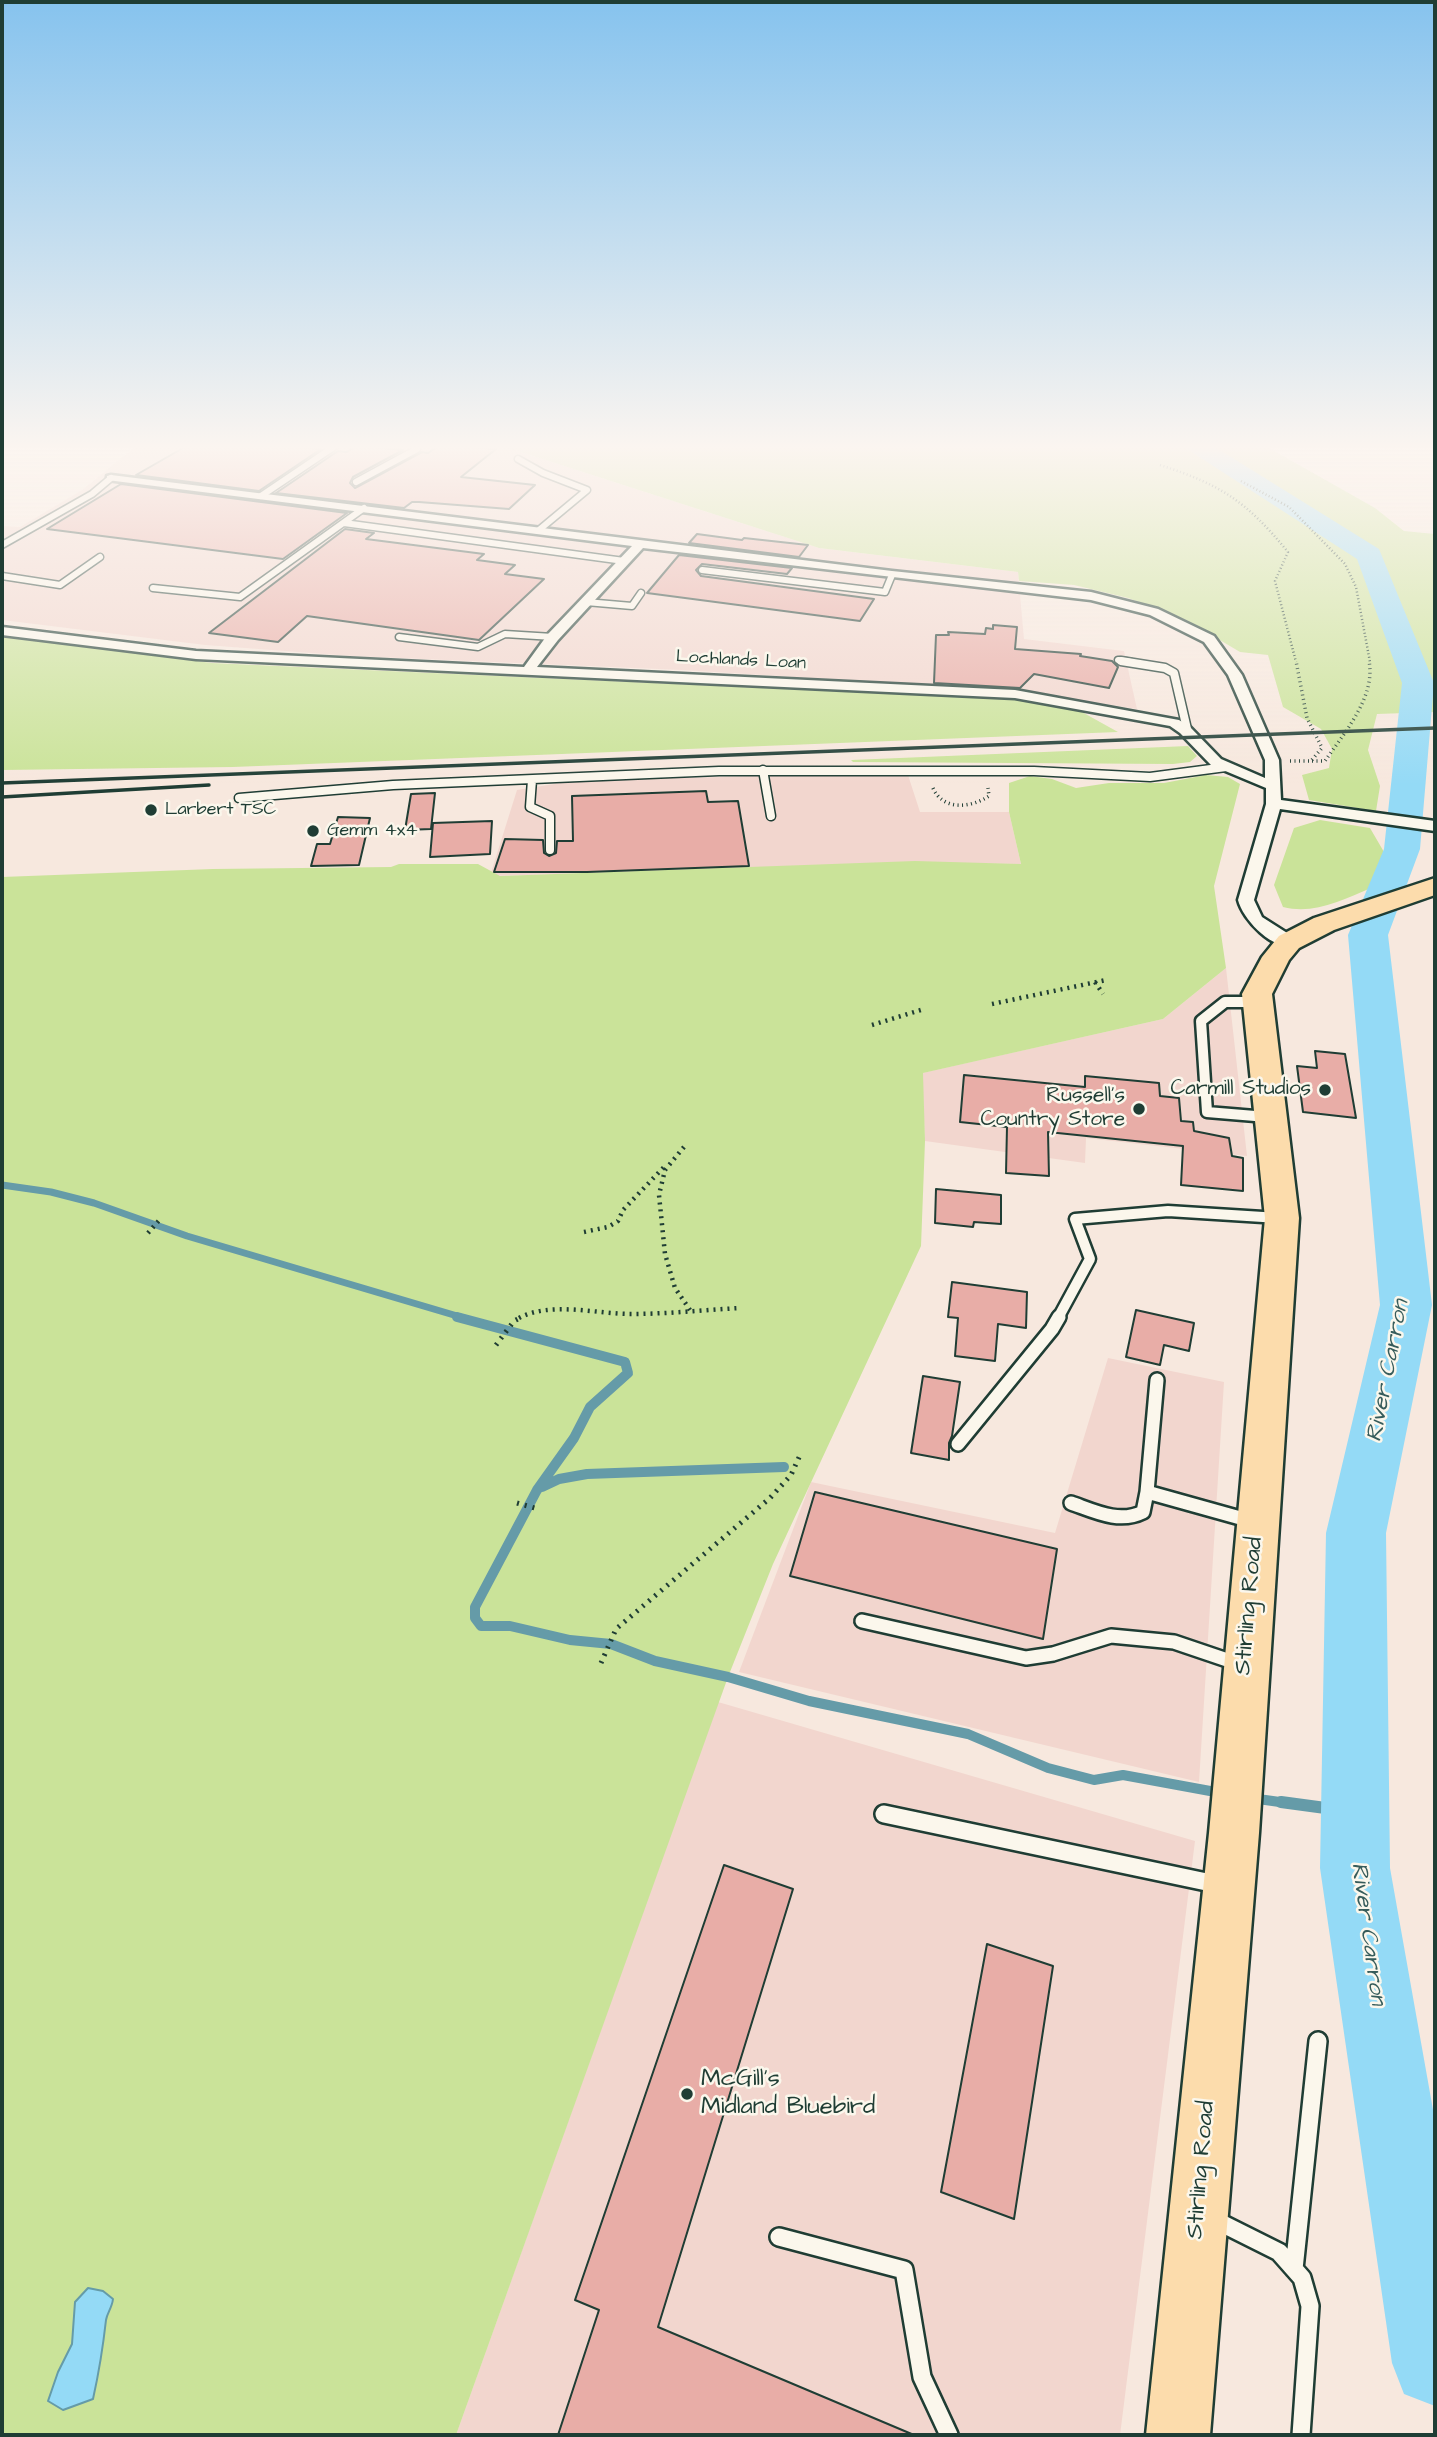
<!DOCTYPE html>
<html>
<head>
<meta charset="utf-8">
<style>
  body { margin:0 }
  #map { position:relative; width:1437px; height:2437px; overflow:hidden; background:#f7e8de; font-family:"Architects Daughter",sans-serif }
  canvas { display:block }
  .frame { position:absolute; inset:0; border:4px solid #1f3d34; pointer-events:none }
</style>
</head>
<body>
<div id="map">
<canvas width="1437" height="2437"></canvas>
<div class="frame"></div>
</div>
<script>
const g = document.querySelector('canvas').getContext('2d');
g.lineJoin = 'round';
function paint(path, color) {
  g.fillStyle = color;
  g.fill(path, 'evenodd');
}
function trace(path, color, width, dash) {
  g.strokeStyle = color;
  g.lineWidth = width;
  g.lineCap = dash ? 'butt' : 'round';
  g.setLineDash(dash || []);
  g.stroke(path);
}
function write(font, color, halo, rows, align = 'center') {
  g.font = font + ' "Architects Daughter",sans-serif';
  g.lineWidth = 5;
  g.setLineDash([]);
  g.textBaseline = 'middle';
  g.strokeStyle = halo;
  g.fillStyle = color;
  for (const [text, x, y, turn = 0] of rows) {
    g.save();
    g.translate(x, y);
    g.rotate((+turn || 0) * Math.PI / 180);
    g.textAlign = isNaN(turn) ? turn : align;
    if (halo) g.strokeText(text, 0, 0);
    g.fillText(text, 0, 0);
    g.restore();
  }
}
paint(new Path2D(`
  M139 444H496L819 548 1018 572 1024 639 1124 651 1137 709 1020 691 682 670 351 656 205 645 2 620V526L20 527 82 490Z
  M907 772 920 812H1009L1021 864 918 863 490 876 517 790 573 781Z
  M1226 968 1247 1156 1086 1138 1085 1163 925 1141 922 1073 1163 1019Z
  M1108 1358 1224 1382 1199 1782 739 1672 811 1482 1055 1533Z
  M718 1702 1195 1841 1120 2435H456Z`), '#f2d6ce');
paint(new Path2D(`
  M496 444H1262L1375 508 1404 531 1435 534V712L1377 714 1368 750 1380 786 1376 811 1309 800 1302 775 1329 768 1332 749 1321 729 1283 707 1268 655 1240 652 1186 620 1128 598 1074 585 1019 581 1018 572 819 548Z
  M2 636 212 663 1028 700 1082 712 1118 732 233 767 2 770Z
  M1188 746 1197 756 1190 762 1173 764 853 762 851 760Z
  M1206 775 1228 777 1240 784 1214 886 1226 968 1163 1019 923 1073 925 1141 921 1246 773 1564 728 1677 456 2435H2V877L213 869 391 867 399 864H478L500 876 915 861 1021 864 1009 812V783L1030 776 1052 779 1076 788 1109 783H1164Z
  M1320 820 1370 828 1384 852 1371 888C1342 900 1314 915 1283 907L1274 885 1294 828Z`), '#cae399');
const water = new Path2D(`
  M88 2288 103 2291 113 2299C112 2308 107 2313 106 2320 103 2347 99 2372 93 2399L63 2410 48 2401 58 2372 72 2344 75 2302Z`);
paint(water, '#94daf6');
trace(water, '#659ba8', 2);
trace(new Path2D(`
  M2 1185 51 1192 94 1203 187 1236 464 1318`), '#659ba8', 7);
trace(new Path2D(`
  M457 1317 625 1362 628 1373 590 1407 574 1438 537 1490 475 1607V1618L481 1626H510L570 1640 611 1644 655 1661 728 1677 809 1701 968 1734 1048 1768 1094 1780 1123 1775 1221 1793
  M542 1487 559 1479 587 1474 784 1467
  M1251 1798 1294 1804`), '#659ba8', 10);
trace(new Path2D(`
  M1281 1802 1355 1812`), '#659ba8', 12);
paint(new Path2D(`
  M1183 444H1210L1379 549 1434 683 1420 849 1388 935 1432 1305 1386 1533 1390 1868 1435 2121V2406L1404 2394 1392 2363 1320 1868 1326 1533 1380 1305 1348 935 1384 849 1402 683 1357 559 1187 449Z`), '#94daf6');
const building = new Path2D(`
  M190 444H273L321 449 259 491 136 475Z
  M441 444 496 449 461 477 535 485 509 509 419 502H412L404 508 276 493 338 451 347 452 357 445 403 450 353 477 350 483 355 488 422 452 428 453Z
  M121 484 347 513 283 559 47 529Z
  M345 529 374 533 366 539 484 554 477 560 515 565 505 574 544 579 479 640 307 616 278 642 209 633Z
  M697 534 742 540 744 538 808 545 799 557 689 543Z
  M679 555 792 568 787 574 702 564 696 570 701 576 874 599 860 621 647 593Z
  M993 625 1017 627 1015 649 1081 654 1080 656 1112 661 1118 667 1109 688 1034 674 1020 688 934 683 936 635H949L948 632 985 634 986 628 993 629Z
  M706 791 708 802 738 801 749 866 587 872H494L505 839 543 840 544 853 549 856 556 853 557 841H573L572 796Z
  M435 793 431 829 405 830 411 794Z
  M338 817 370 818 359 865 311 866 317 844H330Z
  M492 821 490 854 430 857 433 823Z
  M1315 1051 1345 1054 1356 1118 1303 1112 1297 1066 1317 1068Z
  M964 1075 1085 1087V1076L1159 1083 1160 1096 1179 1098 1181 1121 1193 1122 1194 1131 1229 1138 1232 1156 1243 1158V1191L1181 1185 1183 1146 1048 1132 1049 1176 1006 1173 1007 1127 960 1122Z
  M936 1189 1001 1195V1224L974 1222 973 1227 935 1223Z
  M952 1282 1027 1292 1026 1328 998 1324 995 1361 955 1356 958 1318 948 1317Z
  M1136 1310 1194 1323 1189 1351 1164 1345 1160 1365 1126 1357Z
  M923 1376 960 1382 952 1436 949 1443V1460L911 1453Z
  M815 1492 1057 1549 1043 1639 790 1576Z
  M724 1865 793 1889 658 2327 914 2435H558L599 2310 575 2300Z
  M987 1944 1053 1966 1014 2219 941 2192Z`);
paint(building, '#e8ada7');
trace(building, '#1f3d34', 2);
const serviceFar4 = new Path2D(`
  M518 459 543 473 587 490 539 530
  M356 482 417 449V444
  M261 496 338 444
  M344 523 624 561
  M2 545 92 494 111 478
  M702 570 885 592 892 575
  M2 576 60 585 100 557
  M153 588 240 597 364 508
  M586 602 632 606 641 593
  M399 637 478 647 505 634 553 637
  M1118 660 1131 662`);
const serviceFar3 = new Path2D(`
  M1121 661 1165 668 1174 673 1187 729
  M763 770 771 816
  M532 780 530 807 550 816V850
  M239 798 393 785 719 771H1034L1150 777 1226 767`);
const serviceFar2 = new Path2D(`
  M1255 1002H1225L1201 1021 1207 1112 1267 1117
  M1058 1318 1090 1259 1075 1219 1168 1211 1279 1218`);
const serviceFar1 = new Path2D(`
  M1157 1380 1147 1492 1251 1521
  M958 1444 1052 1329 1059 1317
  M1071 1503C1094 1511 1119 1524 1143 1512L1147 1492
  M862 1621 1026 1658 1053 1654 1111 1636 1174 1642 1236 1663`);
const service = new Path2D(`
  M884 1814 1216 1884
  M1217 2221 1279 2252 1302 2278 1310 2306 1301 2435
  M779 2237 904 2270 922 2377 949 2435
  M1294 2269 1318 2041`);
const minor = new Path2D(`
  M111 475 892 571 1091 592 1158 609 1214 636 1242 675 1279 760 1281 800 1435 821V831L1280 809 1254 900 1262 917 1295 938 1298 942 1295 946C1273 951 1243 920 1238 900L1266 804V788L1211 765 1180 733 1170 726 1015 698 196 659 2 635V627L196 651 524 667 548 634 632 546 107 480V476ZM643 548 1091 600 1150 615 1204 642 1228 675 1265 760V778L1221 759 1190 727 1179 720 1015 690 537 667 558 640Z`);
const primary = new Path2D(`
  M1435 878V895L1334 930 1299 948 1289 960 1272 994 1299 1218 1259 1833 1210 2435H1146L1209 1833 1265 1218 1242 994 1262 957 1279 936 1314 918Z`);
trace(serviceFar4, '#1f3d34', 9);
trace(serviceFar3, '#1f3d34', 11);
trace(serviceFar2, '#1f3d34', 15);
trace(serviceFar1, '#1f3d34', 18);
trace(service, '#1f3d34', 22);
trace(minor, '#1f3d34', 5);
trace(primary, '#1f3d34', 5);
trace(new Path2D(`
  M1160 465C1222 485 1247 502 1288 552L1275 581 1296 662
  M1241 481 1289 507 1345 564 1356 587 1370 662`), '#1f3d34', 2.5, [1, 2.5]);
trace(new Path2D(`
  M1290 761H1311L1322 748 1307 718 1296 661
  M1312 761H1325C1344 733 1376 697 1369 661
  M933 788C943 811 971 808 989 796L988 788`), '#1f3d34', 3.5, [1, 3.5]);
trace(new Path2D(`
  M1095 982 1103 994
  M992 1004 1106 980
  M872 1025 924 1009
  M684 1147 665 1170 659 1195 665 1254 675 1288 690 1310
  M584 1232 608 1227 618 1221 623 1210 664 1167
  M148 1233 161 1218
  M519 1318C551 1301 596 1314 631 1314 667 1314 704 1310 740 1308`), '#1f3d34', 4.5, [2, 5]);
trace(new Path2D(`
  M496 1345 514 1321 522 1317
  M517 1503 538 1509
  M601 1663 616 1629 770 1498 791 1475 801 1453`), '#1f3d34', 5, [2, 6]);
trace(serviceFar4, '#fbf7ec', 6);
trace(serviceFar3, '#fbf7ec', 8);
trace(serviceFar2, '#fbf7ec', 10);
trace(serviceFar1, '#fbf7ec', 13);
trace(service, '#fbf7ec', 17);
paint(minor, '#fbf7ec');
paint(primary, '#fcdcac');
trace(new Path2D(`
  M2 783 1435 728
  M2 797 209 785`), '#1f3d34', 3.5);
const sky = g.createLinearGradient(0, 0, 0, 785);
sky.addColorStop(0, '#86c3ee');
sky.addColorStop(0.57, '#fbf5f0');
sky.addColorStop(1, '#fbf5f000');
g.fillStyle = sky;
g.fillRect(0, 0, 1437, 785);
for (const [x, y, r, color] of [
  [151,810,7,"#1f3d34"],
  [313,831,7,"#1f3d34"],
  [1325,1090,7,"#1f3d34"],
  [1139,1109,7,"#1f3d34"],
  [687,2094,7,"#1f3d34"]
]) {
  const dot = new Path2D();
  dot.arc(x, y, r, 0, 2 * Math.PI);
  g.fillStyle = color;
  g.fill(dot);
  trace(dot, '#fbf7ec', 2.5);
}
write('18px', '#1f3d34', '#fbf7ec', [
  ["Lochlands Loan",741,661,3]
]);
write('18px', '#1f3d34', '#fbf7ec', [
  ["Larbert TSC",165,810],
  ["Gemm 4x4",327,831]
], 'left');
write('21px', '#1f3d34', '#fbf7ec', [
  ["Carmill Studios",1311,1090],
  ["Russell's",1125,1097],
  ["Country Store",1125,1121]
], 'right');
write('italic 23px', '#365c5b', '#fbf7ec', [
  ["River Carron",1389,1371,-79],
  ["River Carron",1367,1934,82]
]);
write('24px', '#1f3d34', '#fbf7ec', [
  ["Stirling Road",1250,1606,-85],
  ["Stirling Road",1202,2170,-85]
]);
write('24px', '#1f3d34', '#fbf7ec', [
  ["McGill's",701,2080],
  ["Midland Bluebird",701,2108]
], 'left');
</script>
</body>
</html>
